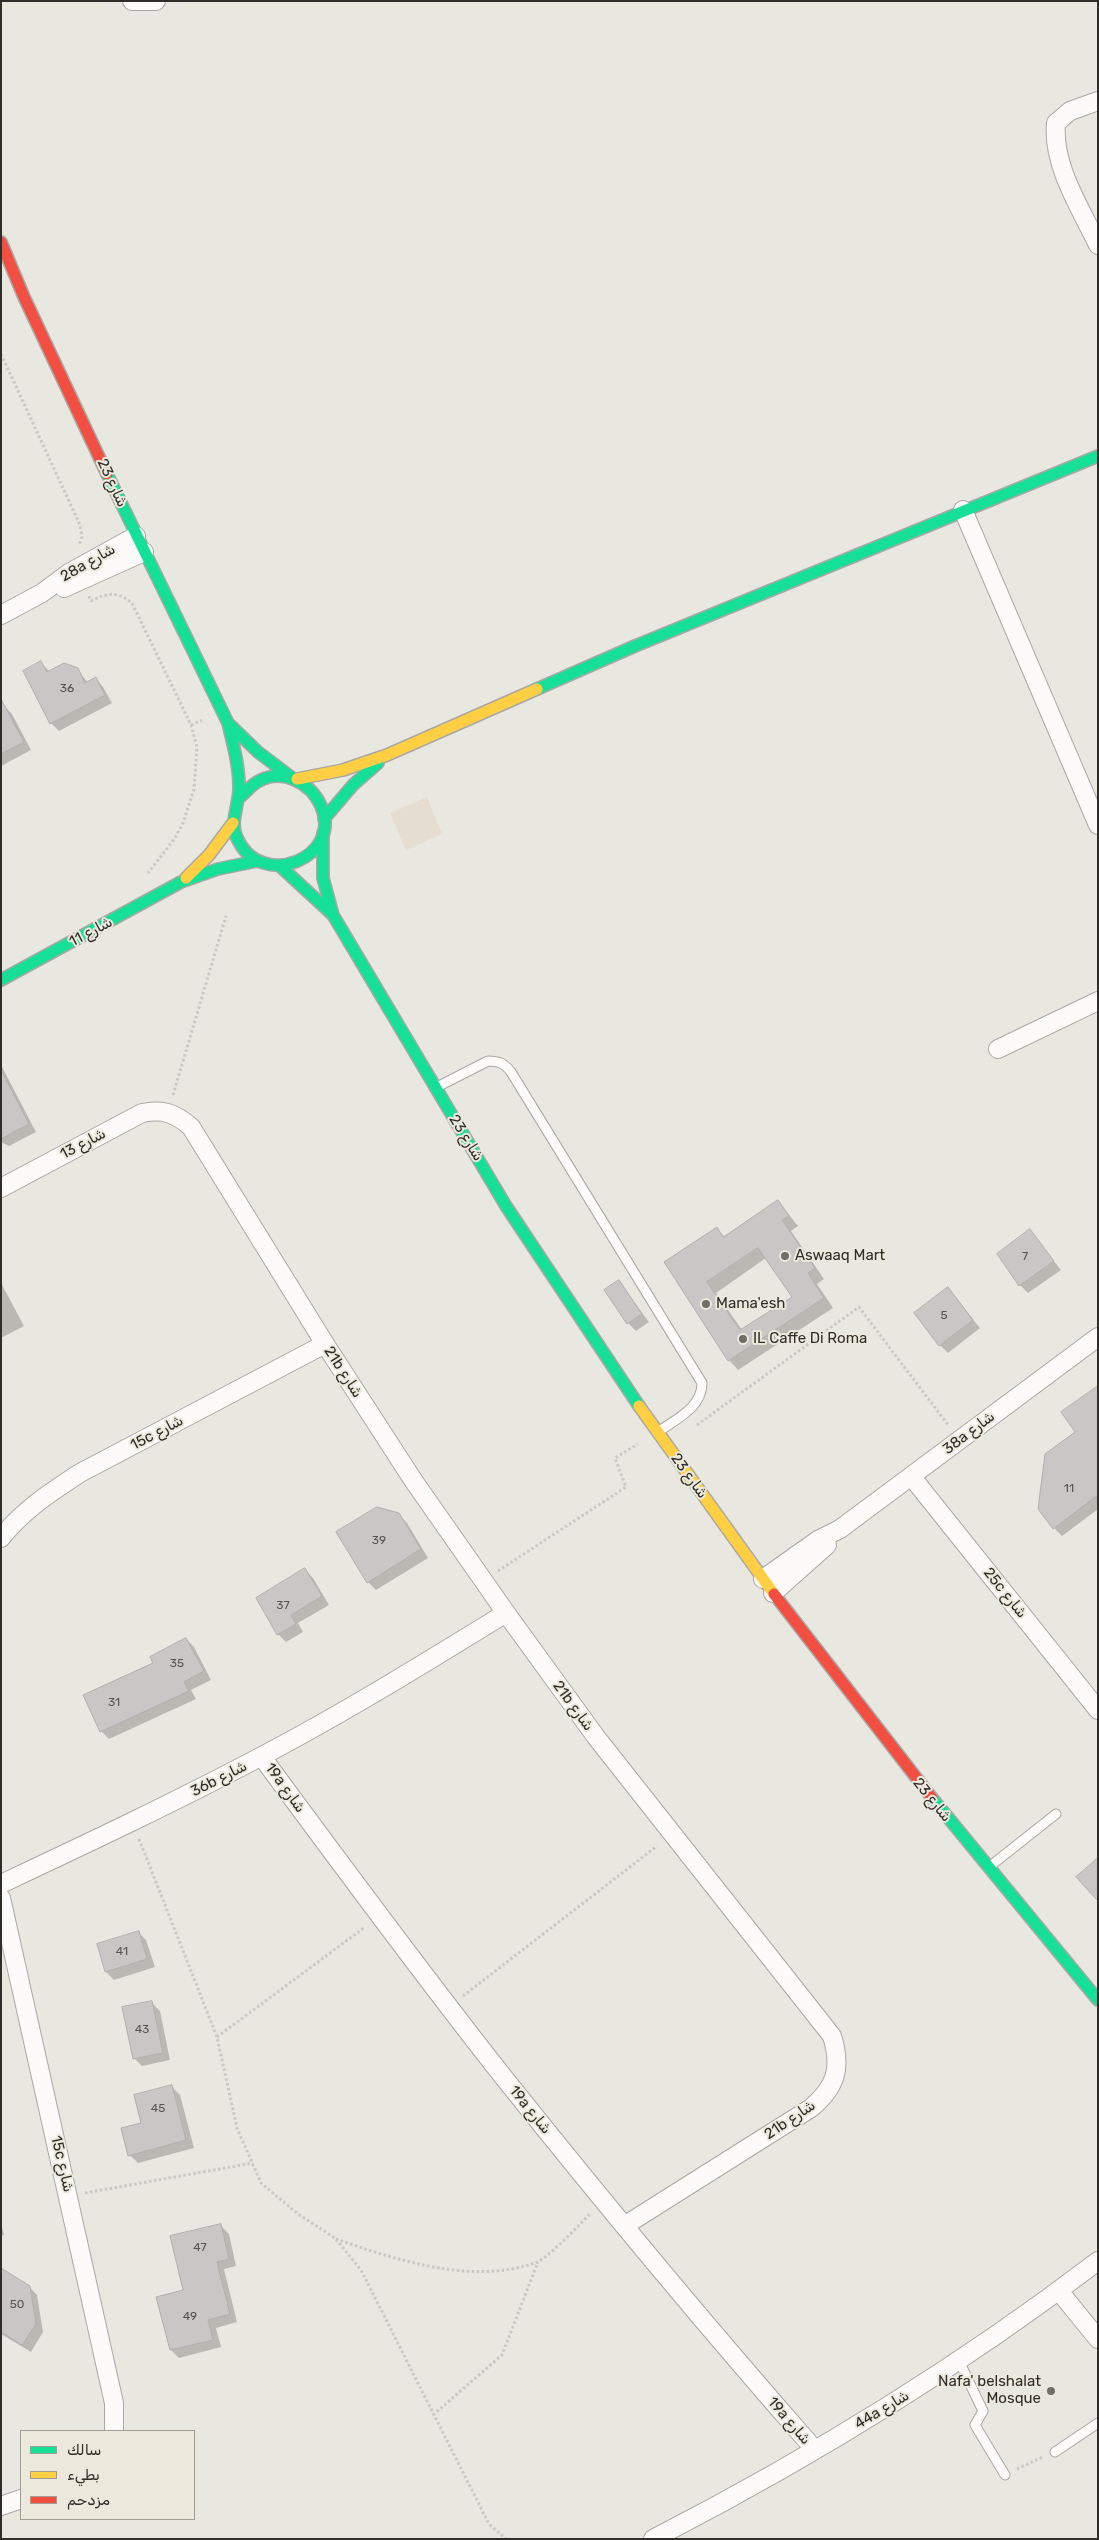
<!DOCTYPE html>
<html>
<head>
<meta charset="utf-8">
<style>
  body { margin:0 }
  #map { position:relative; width:1099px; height:2540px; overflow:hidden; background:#e8e7e0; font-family:Rubik,"Noto Naskh Arabic",sans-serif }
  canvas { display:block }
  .frame { position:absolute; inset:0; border:2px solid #2f2d29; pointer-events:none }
  .legend { position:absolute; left:20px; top:2430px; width:175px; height:90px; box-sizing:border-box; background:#ece9dc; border:1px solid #a09e94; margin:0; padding:6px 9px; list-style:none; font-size:15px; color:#2f2d29 }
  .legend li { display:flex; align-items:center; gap:10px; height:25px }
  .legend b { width:25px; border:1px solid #a09e94 }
</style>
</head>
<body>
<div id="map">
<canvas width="1099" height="2540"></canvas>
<div class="frame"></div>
<ul class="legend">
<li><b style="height:6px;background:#16e098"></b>سالك</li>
<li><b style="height:6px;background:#ffcf43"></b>بطيء</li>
<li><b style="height:6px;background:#f24e42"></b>مزدحم</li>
</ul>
</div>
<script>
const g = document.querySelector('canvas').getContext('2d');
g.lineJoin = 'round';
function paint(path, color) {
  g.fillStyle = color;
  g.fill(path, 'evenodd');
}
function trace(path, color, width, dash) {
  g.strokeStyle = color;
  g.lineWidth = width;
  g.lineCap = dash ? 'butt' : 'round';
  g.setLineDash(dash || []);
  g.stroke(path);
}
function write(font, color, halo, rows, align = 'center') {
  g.font = font + ' Rubik,"Noto Naskh Arabic",sans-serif';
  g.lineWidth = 4;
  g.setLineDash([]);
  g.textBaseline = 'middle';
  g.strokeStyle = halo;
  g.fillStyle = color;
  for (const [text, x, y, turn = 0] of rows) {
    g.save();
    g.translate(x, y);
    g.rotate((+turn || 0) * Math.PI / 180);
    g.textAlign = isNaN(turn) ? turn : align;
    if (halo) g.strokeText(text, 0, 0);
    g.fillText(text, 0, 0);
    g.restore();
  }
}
paint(new Path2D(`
  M427 797 442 834 406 850 390 813Z`), '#e5ded0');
paint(new Path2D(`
  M41 663 50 672 77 669 88 683 96 679 103 687 112 703 59 731 51 723Z
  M4 706 12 714 31 750 1 766V707Z
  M1 1065 36 1132 9 1146 1 1142Z
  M778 1201 798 1226 791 1231 824 1279 817 1284 833 1308 738 1370 729 1360 666 1263 717 1229 725 1237ZM766 1258 793 1297 742 1330 716 1293Z
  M1030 1231 1061 1270 1028 1293 1020 1285Z
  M619 1282 649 1322 636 1331 628 1323Z
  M1 1283 24 1326 1 1338Z
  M948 1289 980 1328 948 1353 940 1345Z
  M1098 1393V1509L1062 1536 1054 1528Z
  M398 1514 407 1523 428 1558 376 1590 368 1582 337 1533Z
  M305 1570 313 1578 329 1605 298 1623 303 1632 286 1642 278 1634Z
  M186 1639 194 1647 211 1680 191 1690 196 1699 109 1739 101 1731 155 1663Z
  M138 1932 146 1940 155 1967 114 1980 106 1972 98 1945Z
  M152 2003 160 2011 170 2060 142 2066 134 2058Z
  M172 2087 180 2095 194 2148 138 2163 130 2155 143 2124Z
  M1 2224 4 2235 1 2236Z
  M221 2226 229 2234 236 2266 224 2269 237 2322 216 2328 221 2347 179 2358 171 2350Z
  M1 2273 29 2287 37 2295 43 2332 31 2352 1 2334Z`), '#0003');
const building = new Path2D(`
  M41 661 47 672 64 663 78 668 85 683 96 677 105 695 50 724 23 671Z
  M1 699 24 742 1 754Z
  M1 1070 29 1124 1 1139Z
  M778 1200 789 1216 782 1220 815 1268 808 1273 824 1298 728 1361 664 1262 717 1227 723 1237ZM758 1248 792 1297 740 1330 707 1282Z
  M1030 1229 1054 1261 1019 1286 997 1254Z
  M619 1280 642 1314 627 1324 604 1290Z
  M948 1287 973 1320 939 1346 914 1313Z
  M1098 1386V1495L1053 1529 1038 1509 1045 1454 1075 1432 1061 1412Z
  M377 1507 399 1513 421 1549 367 1583 336 1532Z
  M305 1568 322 1596 291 1615 296 1624 277 1635 256 1598Z
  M186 1638 204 1671 184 1682 189 1691 100 1732 83 1695 153 1663 150 1657Z
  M1098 1858V1901L1076 1877Z
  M139 1931 147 1959 105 1972 97 1944Z
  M152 2001 163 2053 133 2059 122 2007Z
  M172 2085 186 2140 128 2156 121 2128 141 2123 134 2095Z
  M221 2224 229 2259 217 2262 230 2314 208 2320 213 2340 170 2350 156 2297 183 2290 170 2236Z
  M1 2268 30 2286 36 2324 22 2345 1 2332Z`);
paint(building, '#c8c7c6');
trace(building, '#afafae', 1);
const lane = new Path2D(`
  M435 1088 488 1061C499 1061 504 1063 511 1072L702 1383C702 1408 676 1419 658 1432
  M989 1867 1056 1814
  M959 2361 983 2411 975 2425 1005 2475
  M1055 2452 1098 2423`);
const street = new Path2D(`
  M132 1H156
  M1098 101 1070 111 1056 123C1052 165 1080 207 1098 245
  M963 510 1098 825
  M64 588 144 552
  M1 615 42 593 69 573 136 536
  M998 1049 1098 1001
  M1 1188 142 1113C163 1109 175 1113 191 1127L325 1344 413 1480 506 1613 596 1737 832 2036C842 2068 836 2087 811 2108L624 2226
  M911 1476 1098 1710
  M1 1538C23 1510 51 1492 80 1473L325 1344
  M763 1579 818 1540 840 1529 1098 1337
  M773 1593 827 1545
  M262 1757C340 1863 419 1970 501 2074 603 2202 707 2327 815 2450
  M1 1884C88 1843 175 1802 260 1757 344 1713 425 1663 506 1613
  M1 1898 114 2403V2431
  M1059 2291 1098 2339
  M1 2506 21 2499
  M653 2539C809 2459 958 2368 1098 2261`);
const fast = new Path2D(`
  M107 474 228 723 258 752 291 777
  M537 689 635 646 1098 456
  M228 723C233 744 239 765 239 786 240 804 229 821 237 838 261 892 344 857 321 806 311 783 283 768 259 781 252 784 245 793 239 798
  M324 819 353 785 378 763
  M323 833V878L333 915 506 1206 639 1406
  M281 867 332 914
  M1 980 181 882 218 869 257 861
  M932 1798 1098 2000`);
const slow = new Path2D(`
  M297 779 343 770 387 755 537 689
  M186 878 209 855 233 823
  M639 1406 774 1594`);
const jam = new Path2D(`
  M1 242 24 297 107 474
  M774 1594 932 1798`);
trace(lane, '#a9a8a4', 11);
trace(street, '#a9a8a4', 20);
trace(fast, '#a9a8a4', 14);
trace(slow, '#a9a8a4', 14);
trace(jam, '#a9a8a4', 14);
trace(new Path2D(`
  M1 354 80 525 82 537 79 545
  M89 596 91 601C106 593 118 591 132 603L191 725 197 747 194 789 183 823 175 838 148 873
  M191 725 202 720
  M173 1095 226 916
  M697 1425 859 1307 948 1425
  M498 1571 626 1487 615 1458 638 1444
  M139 1839 217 2037 237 2128 261 2183 298 2214 335 2238 361 2270 489 2524 506 2539
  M463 1996 657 1846
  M217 2037 365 1927
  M85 2193 253 2163
  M336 2239C397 2260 473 2286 537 2262 548 2258 580 2224 590 2214
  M433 2415 502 2355 538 2262
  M1017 2469 1043 2457`), '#c8c8c5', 3, [2.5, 2.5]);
trace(lane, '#fcfbfa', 9);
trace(street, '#fcfbfa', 18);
trace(fast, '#16e098', 11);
trace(slow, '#ffcf43', 11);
trace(jam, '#f24e42', 11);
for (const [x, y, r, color] of [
  [785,1256,5,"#706e69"],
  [706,1304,5,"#706e69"],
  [743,1339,5,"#706e69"],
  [1051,2391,5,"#706e69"]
]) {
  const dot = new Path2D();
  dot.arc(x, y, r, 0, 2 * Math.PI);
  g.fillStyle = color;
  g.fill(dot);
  trace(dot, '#ece9dc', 2);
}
write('12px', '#555450', null, [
  ["36",67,689],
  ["7",1025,1257],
  ["5",944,1316],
  ["11",1069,1489],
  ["39",379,1541],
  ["37",283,1606],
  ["35",177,1664],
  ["31",114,1703],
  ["41",122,1952],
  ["43",142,2030],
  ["45",158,2109],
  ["47",200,2248],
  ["50",17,2305],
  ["49",190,2317]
]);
write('15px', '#2f2d29', '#ece9dc', [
  ["شارع 23",112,483,65],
  ["28a شارع",88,563,-30],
  ["شارع 11",91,932,-28],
  ["شارع 23",466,1138,58],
  ["شارع 13",83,1144,-28],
  ["21b شارع",343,1372,57],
  ["15c شارع",157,1433,-28],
  ["38a شارع",969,1433,-37],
  ["شارع 23",689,1476,54],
  ["25c شارع",1005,1593,51],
  ["21b شارع",573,1706,54],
  ["36b شارع",219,1779,-27],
  ["19a شارع",285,1788,54],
  ["شارع 23",932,1800,51],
  ["19a شارع",530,2110,51],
  ["21b شارع",790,2120,-34],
  ["15c شارع",62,2164,77],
  ["44a شارع",882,2410,-31],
  ["19a شارع",789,2421,49]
]);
write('15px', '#2f2d29', '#ece9dc', [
  ["Aswaaq Mart",795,1256],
  ["Mama'esh",716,1304],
  ["IL Caffe Di Roma",753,1339],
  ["Nafa' belshalat",1041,2382,"right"],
  ["Mosque",1041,2399,"right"]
], 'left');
</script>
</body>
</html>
